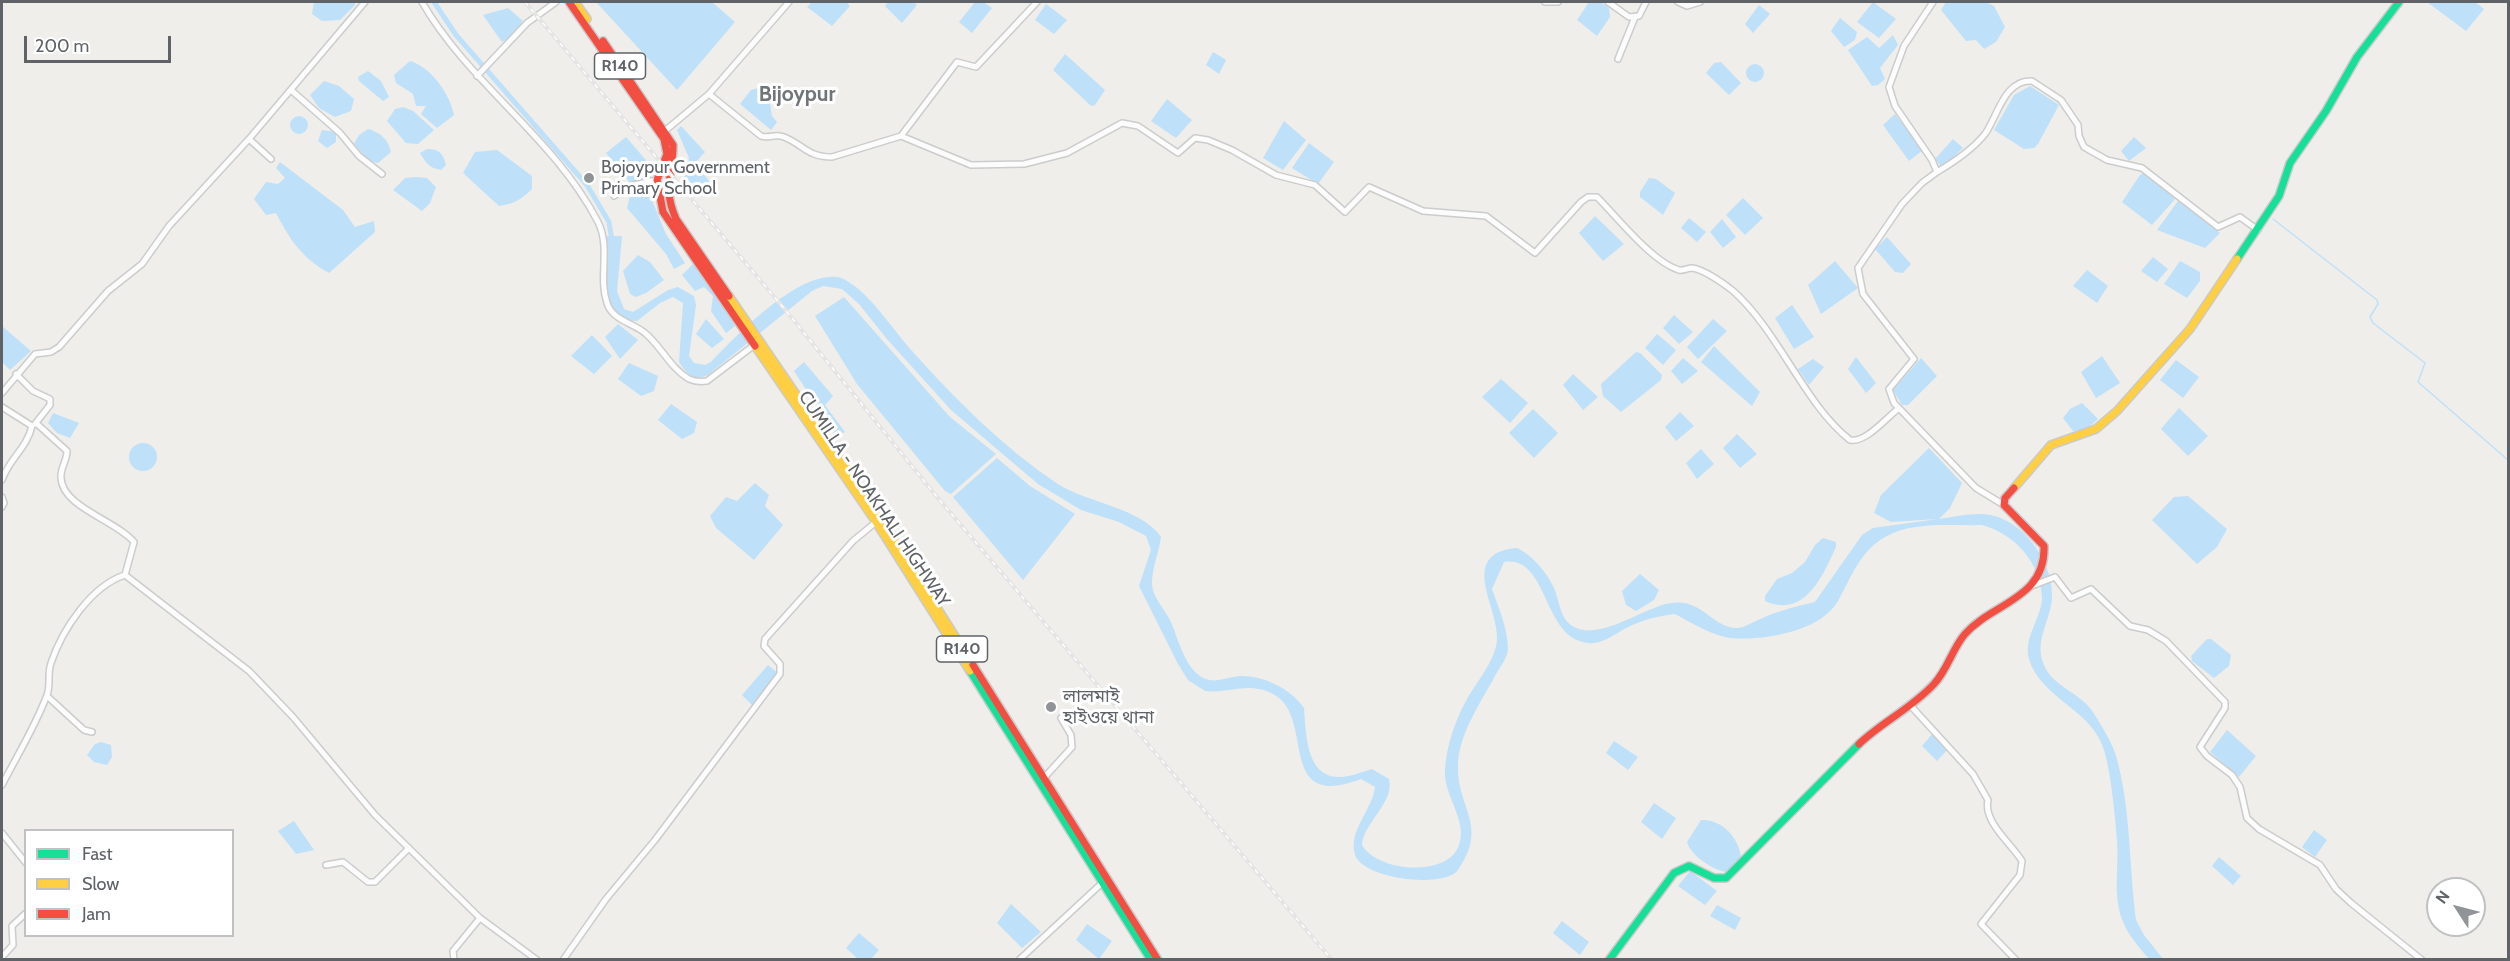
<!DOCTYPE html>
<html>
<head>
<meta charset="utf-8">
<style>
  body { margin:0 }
  #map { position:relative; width:2510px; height:961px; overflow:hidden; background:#efeeea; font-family:Cabin,sans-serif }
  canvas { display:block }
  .frame { position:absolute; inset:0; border:3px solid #5f6368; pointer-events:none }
  .legend { position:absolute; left:24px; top:829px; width:210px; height:108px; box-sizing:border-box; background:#fff; border:2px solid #bfc1c3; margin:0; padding:8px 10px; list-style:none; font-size:18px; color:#5f6368 }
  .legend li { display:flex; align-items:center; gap:12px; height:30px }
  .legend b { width:30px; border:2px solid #bfc1c3 }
  .north { position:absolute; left:2426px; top:877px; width:60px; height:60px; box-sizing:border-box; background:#fff; border:2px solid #bfc1c3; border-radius:50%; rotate:306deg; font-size:16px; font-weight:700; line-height:24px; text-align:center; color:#5f6368 }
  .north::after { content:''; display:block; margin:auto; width:21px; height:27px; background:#919496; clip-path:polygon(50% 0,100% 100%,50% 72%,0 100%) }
  .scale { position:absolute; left:24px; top:36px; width:147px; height:27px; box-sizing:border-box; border:3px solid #5f6368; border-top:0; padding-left:8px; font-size:18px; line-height:21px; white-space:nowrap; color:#5f6368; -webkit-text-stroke:4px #fff; paint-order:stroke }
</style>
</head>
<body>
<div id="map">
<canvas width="2510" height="961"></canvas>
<div class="frame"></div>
<ul class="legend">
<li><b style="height:8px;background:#16e098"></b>Fast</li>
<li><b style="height:8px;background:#ffcf43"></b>Slow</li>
<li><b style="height:8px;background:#f24e42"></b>Jam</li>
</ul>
<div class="north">N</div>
<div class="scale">200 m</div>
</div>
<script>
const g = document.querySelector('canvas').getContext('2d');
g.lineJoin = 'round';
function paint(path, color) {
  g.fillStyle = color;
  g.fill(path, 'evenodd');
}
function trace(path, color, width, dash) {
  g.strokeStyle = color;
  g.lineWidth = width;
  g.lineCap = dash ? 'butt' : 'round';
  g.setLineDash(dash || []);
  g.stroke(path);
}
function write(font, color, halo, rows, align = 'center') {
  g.font = font + ' Cabin,"Noto Sans Bengali",sans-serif';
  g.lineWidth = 6;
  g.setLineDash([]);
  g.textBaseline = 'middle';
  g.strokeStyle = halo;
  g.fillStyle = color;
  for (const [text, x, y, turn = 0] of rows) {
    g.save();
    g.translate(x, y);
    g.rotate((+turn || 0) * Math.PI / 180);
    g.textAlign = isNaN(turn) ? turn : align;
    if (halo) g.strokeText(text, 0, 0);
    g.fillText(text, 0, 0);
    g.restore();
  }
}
paint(new Path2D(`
  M314 2H355V5L340 20 322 21 312 14Z
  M596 2H712L735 22 677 90Z
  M812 2H846L850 6 832 26 807 7Z
  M888 2H913L917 5 902 23 885 6Z
  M975 2H983L992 8 972 33 959 22Z
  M1589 2H1601L1609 8 1610 17 1597 36 1577 20Z
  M1873 2 1896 19 1879 38 1857 22Z
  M1946 2H1986L1994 6 2005 27 1996 42 1984 49 1976 40 1966 41 1941 10Z
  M2427 2H2475L2484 9 2466 31Z
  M1046 4 1067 20 1054 34 1035 20Z
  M1759 5 1770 14 1753 33 1745 24Z
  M508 8 523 21 512 36 502 42 483 15Z
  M1840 18 1857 32 1855 40 1844 47 1831 31Z
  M1893 35 1898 45 1880 68 1885 79 1878 85 1872 86 1848 50 1867 37 1879 48Z
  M1213 52 1226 60 1219 74 1206 65Z
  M1065 54 1105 90 1095 105 1091 106 1053 70Z
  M410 61C431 67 450 94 454 115L437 128 421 114 426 106H416L413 94 396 83 394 75Z
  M1721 62 1741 83 1729 95 1706 73 1714 63Z
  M1746 73a9 9 0 1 1 18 0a9 9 0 1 1-18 0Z
  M368 71 381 81 389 97 383 101 359 81 358 77Z
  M324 81 339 86 354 99 351 111 335 117 319 108 310 95Z
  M2030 86 2059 105 2038 144 2034 148 2024 149 1994 130 2014 95Z
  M759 88 769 96 772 116 777 122 771 130 740 104 751 90Z
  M1167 99 1192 120 1176 138 1151 121Z
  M403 107 413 111 434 130 418 144 406 143 387 121 395 109Z
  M1895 114 1923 150 1909 161 1883 125Z
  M290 125a9 9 0 1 1 18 0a9 9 0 1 1-18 0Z
  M1284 121 1306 140 1283 170 1263 158Z
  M681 126 705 152 695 163 712 185 700 197 690 187V181L684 177 689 158 677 130Z
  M368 129C381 133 388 139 391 152L378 163 369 161 354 144 359 135Z
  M322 130 336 132V142L327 148 318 141Z
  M626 137 651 166V178L630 183 606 153Z
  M2134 137 2146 148 2129 161 2121 151Z
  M1953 139 1963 148 1942 168 1935 159Z
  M1309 143 1334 162 1318 184 1292 168Z
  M427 149C439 149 443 153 446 165L441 170C429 168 426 163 420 153Z
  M497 150 532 176V189C522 199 514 204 499 206L463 173 475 152Z
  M280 162 343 210 355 227 374 221 375 232 329 273C302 258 290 240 276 213L266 215 254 199 266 182 278 184 285 178 276 168Z
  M2144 173 2176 198 2152 225 2122 202 2140 175Z
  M416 177 427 178 436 187 430 203 422 211 393 190 405 178Z
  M1649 178 1656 179 1675 193 1663 215 1640 197V192Z
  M639 187 649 193 666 234 685 263 674 269 666 254 627 208 631 192Z
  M1743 198 1763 218 1745 235 1726 215Z
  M2178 201 2183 202 2220 233 2205 248 2157 230Z
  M1595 216 1624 244 1603 261 1579 233Z
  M1689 218 1706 232 1697 242 1681 228Z
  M1722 219 1736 237 1723 248 1710 232Z
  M605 236H622L617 291 624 309 633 312 668 290 678 287 694 296 696 305 689 356 694 363 705 365 711 362C736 336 796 273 836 277 843 277 850 283 856 287 878 305 894 331 913 352 956 400 1004 448 1058 484 1087 503 1142 508 1161 537 1159 552 1152 568 1152 583 1152 597 1164 608 1170 620 1179 639 1185 674 1209 680 1219 682 1231 676 1241 676 1265 676 1291 689 1304 708 1306 733 1306 777 1339 777 1350 777 1362 772 1372 769L1389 779C1395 803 1364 821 1362 845 1377 872 1448 878 1459 845 1468 820 1443 795 1445 770 1446 748 1455 720 1466 701 1476 682 1495 662 1497 640 1500 609 1456 553 1517 548 1533 556 1546 571 1554 588 1559 599 1560 618 1571 625 1597 644 1643 607 1671 603 1702 598 1711 627 1737 628 1743 628 1749 624 1754 622 1774 612 1793 607 1815 602L1862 535 1873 528 1938 519 1891 522 1874 513 1881 495 1929 448 1962 483 1950 508 1939 519C1952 517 1967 514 1980 514 2018 513 2053 559 2052 595 2052 620 2033 640 2044 665 2053 687 2081 693 2093 712 2101 725 2112 742 2116 756 2131 808 2129 866 2136 920L2144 935 2163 959H2149C2136 944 2123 929 2119 909 2114 887 2119 862 2117 840 2115 815 2111 773 2104 750 2092 709 2041 699 2029 659 2023 637 2042 618 2042 597 2040 562 2015 534 1982 525 1953 526 1913 521 1887 536 1860 550 1852 576 1838 601 1820 632 1763 641 1730 638 1711 635 1692 623 1675 614 1661 616 1648 618 1635 624 1620 629 1605 645 1588 643 1542 639 1549 555 1504 562L1492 589C1499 609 1508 629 1508 650 1507 658 1500 667 1496 674 1482 701 1458 734 1458 766 1457 809 1489 825 1458 870 1444 889 1363 879 1355 855 1348 830 1372 811 1375 787L1361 779C1274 812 1317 717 1273 694 1247 681 1231 694 1205 691L1188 680 1178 664 1139 586 1151 550 1146 536 1119 522 1081 510 1038 484 951 410 886 338 859 304 842 289 823 286 812 291 708 375C694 382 686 373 679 362L683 303 673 297 660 303 637 321C596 322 610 262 605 236Z
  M1887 237 1911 264 1903 273 1895 272 1875 249Z
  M638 255 650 262 664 280 646 293 636 297 630 294 623 271Z
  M2153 257 2168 269 2157 282 2141 271Z
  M696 261 735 326 726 333 711 311 713 296 704 287 695 291 682 275Z
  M1835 261 1858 288 1821 314 1808 285Z
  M2180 261 2200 272V281L2187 298 2164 284Z
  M2087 270 2108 286 2097 303 2073 286Z
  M844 297 950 417 996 454 951 494 945 491 857 384 815 316Z
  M1792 305 1814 337 1794 349 1775 318Z
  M1674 315 1693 332 1679 344 1663 328Z
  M706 319 724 339 712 348 696 334Z
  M1713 319 1727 331 1698 359 1687 347Z
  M618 324 638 340 620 359 605 337Z
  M2 326 31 351 10 370 2 362Z
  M1657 334 1676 350 1663 365 1645 348Z
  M592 335 612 356 594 374 571 356Z
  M1714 346 1760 392 1752 406 1701 362Z
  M1636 352 1640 353 1662 375 1661 380 1621 412 1603 396 1601 384Z
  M2102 356 2120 383 2096 398 2081 372Z
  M1856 357 1876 383 1866 393 1848 369Z
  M1683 358 1698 371 1682 384 1671 371Z
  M1921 358 1937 376 1908 405H1902L1893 390Z
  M1813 359 1824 367 1809 385 1798 369Z
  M2176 360 2199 377 2183 398 2160 380Z
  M804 362 833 396 825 405 845 432 836 436 794 371Z
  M629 363 658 376 654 391 641 396 618 379Z
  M1573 374 1598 397 1583 410 1563 385Z
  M1501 379 1528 403 1510 423 1482 397Z
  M2082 403 2098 419 2087 429 2073 431 2063 418 2070 409Z
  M671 404 697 422 694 433 682 439 658 420Z
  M2179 408 2208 436 2188 456 2161 429Z
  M1533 409 1558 433 1534 458 1509 433Z
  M1680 412 1694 426 1676 441 1665 427Z
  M53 413 79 423 70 438 57 433 48 423Z
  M1737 434 1757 454 1740 468 1723 448Z
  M129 457a14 14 0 1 1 28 0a14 14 0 1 1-28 0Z
  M1701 449 1714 464 1697 479 1686 463Z
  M997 458 1030 486 1075 514 1023 580 953 497Z
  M755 483 769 495 765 506 783 525 754 560 716 528 710 516 726 497 737 501Z
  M2188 496 2227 529 2217 547 2197 564 2152 520 2174 497Z
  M1823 538 1836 542V547C1823 575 1805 619 1765 601V596L1777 579 1792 573 1805 562 1815 545Z
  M1640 574 1659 590 1654 600 1636 611 1626 605 1622 591Z
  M2207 639H2211L2231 655 2229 666 2214 678 2192 661 2191 656Z
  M768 665 779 674 753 706 742 695Z
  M2227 730 2256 756 2239 777 2210 752Z
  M1933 733 1948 749 1937 761 1922 746Z
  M1614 741 1638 757 1628 770 1606 753Z
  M101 742 111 745 112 757 107 765 94 762 87 755 95 744Z
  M1654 803 1676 818 1662 839 1641 822Z
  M1701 820C1722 819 1739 838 1741 857L1727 872C1714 871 1690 855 1687 842Z
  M294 821 314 850 296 854 278 831Z
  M2314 830 2327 840 2315 857 2302 847Z
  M2219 857 2241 876 2233 885 2212 866Z
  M1690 871 1717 891 1705 905 1678 886Z
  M1011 904 1041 932 1022 948 997 923Z
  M1717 905 1741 918 1735 930 1710 916Z
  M1562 921 1589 942 1580 955 1553 933Z
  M1087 924 1112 941 1099 959 1076 940Z
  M859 933 879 950 871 959H858L846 948Z`), '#bfe0f9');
trace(new Path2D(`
  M2273 219 2377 300 2378 304 2370 317 2373 323 2425 363 2418 382 2508 460`), '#bfe0f9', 1.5);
trace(new Path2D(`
  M434 2 456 35 587 185 609 222 612 241`), '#bfe0f9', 5);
const street = new Path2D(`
  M422 2C469 84 554 137 598 222 611 248 598 277 607 303 612 320 633 323 645 333 661 346 671 369 689 379 696 382 700 382 707 381L753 346
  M1545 2H1558
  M1608 2 1629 17 1639 16 1646 2
  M1678 2 1687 6 1700 2
  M1933 2 1904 46 1889 87 1895 106 1932 160 1937 172 1922 183 1902 204 1858 268 1863 294 1914 359 1889 389 1894 403 1976 488 2004 505
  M1618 59 1635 17
  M477 76 527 23 556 2
  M291 90 340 133 359 156 382 174
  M709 94 761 136C769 139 775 133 784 137 804 145 807 157 832 157L901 136 971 165 1024 164 1067 153 1122 123 1138 126 1178 153 1195 138 1208 140 1232 150 1276 175 1315 185 1345 212 1369 187 1423 211 1486 216 1535 253 1581 202 1588 197H1597C1617 217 1652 262 1679 270 1684 271 1687 268 1692 268 1703 269 1723 283 1732 290 1779 331 1804 404 1850 440 1866 443 1886 418 1898 409
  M666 130 709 94 789 2
  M901 136 957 62 976 67 1037 2
  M249 139 271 159
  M1937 172C1954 162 1973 149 1985 134 1997 118 2004 79 2032 81L2061 100 2078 125 2079 136 2084 147 2107 160 2142 168 2218 227 2240 217 2258 230
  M614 196 629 186 657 180
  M16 374 33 391 50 399V405L35 424
  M2 393 35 354 51 352 59 347 108 291 142 264 169 226 249 139 365 2
  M2 407 32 426C27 448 9 459 2 480
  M36 423 67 451C67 461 60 468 61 478 62 507 117 521 134 542L125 575 249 671 293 717 375 815 480 918 537 960
  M2 497 4 503 2 507
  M2029 587 2055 577 2071 598 2091 589 2130 626 2148 630 2166 641 2225 702V708L2200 747 2207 756 2232 775 2240 787 2247 818 2259 829 2320 865 2336 889 2351 903 2422 960
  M47 696 84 730 92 732
  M1910 705 1973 774 1988 800C1983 822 2011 843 2022 861L2020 875 1981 924 2016 960
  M1043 779 1072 747 1071 735 1061 718
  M2 785C17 756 36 725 47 695 51 685 47 674 51 663 62 630 91 586 125 575
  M2 833 26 863
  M326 865 343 862 368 882H375L409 848
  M2 957 13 945 12 926 26 913
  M454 960 453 951 480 918
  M563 960 606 899 655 840 780 674V664L764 646 765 639 853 541 876 522
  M1019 960 1102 883`);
const fast = new Path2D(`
  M2237 259 2279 196 2290 163 2326 111 2357 57 2399 2
  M970 671 1151 960
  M1609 960 1674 873 1689 866 1714 878H1726L1859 744`);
const slow = new Path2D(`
  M575 2 587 19
  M729 296 881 519 973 665
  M755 346 876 522 970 671
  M2014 488 2051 445 2096 429 2117 411 2190 329 2237 259`);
const jam = new Path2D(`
  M569 2 664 139 667 154 657 180 663 212 755 346
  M603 41 673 145C673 177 662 187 676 219L729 296
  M973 665 1158 960
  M1859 744C1882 722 1912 708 1934 684 1948 669 1952 649 1965 634 1992 603 2046 599 2044 546L2004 505 2005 498 2014 488`);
trace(street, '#cbcccc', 8);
trace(fast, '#cacacb', 10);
trace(slow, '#cacacb', 10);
trace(jam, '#cacacb', 10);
trace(street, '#fdfcfc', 5);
trace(fast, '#16e098', 7);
trace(slow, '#ffcf43', 7);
trace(jam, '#f24e42', 7);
const rail = new Path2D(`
  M525 2 787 312 937 497 1332 960`);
trace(rail, '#e4e4e4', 4);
trace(rail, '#fff', 1.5, [4.5]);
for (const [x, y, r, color] of [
  [589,178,6,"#919496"],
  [1051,707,6,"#919496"]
]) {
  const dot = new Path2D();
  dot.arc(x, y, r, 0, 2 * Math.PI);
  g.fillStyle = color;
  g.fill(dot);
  trace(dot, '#fff', 2);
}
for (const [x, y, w] of [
  [620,66,51],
  [962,649,51]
]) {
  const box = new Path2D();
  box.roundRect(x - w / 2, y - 13, w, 26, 4.5);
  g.fillStyle = '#fff';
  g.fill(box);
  trace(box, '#5f6368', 1.5);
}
write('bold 16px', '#5f6368', null, [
  ["R140",620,66],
  ["R140",962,649]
]);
write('18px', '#5f6368', '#fff', [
  ["Bojoypur Government",601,168],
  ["Primary School",601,189],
  ["লালমাই",1063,697],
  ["হাইওয়ে থানা",1063,718]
], 'left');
write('18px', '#5f6368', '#fff', [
  ["CUMILLA - NOAKHALI HIGHWAY",874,499,56]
]);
write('bold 21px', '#70757a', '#fff', [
  ["Bijoypur",797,95]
]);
</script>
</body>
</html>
